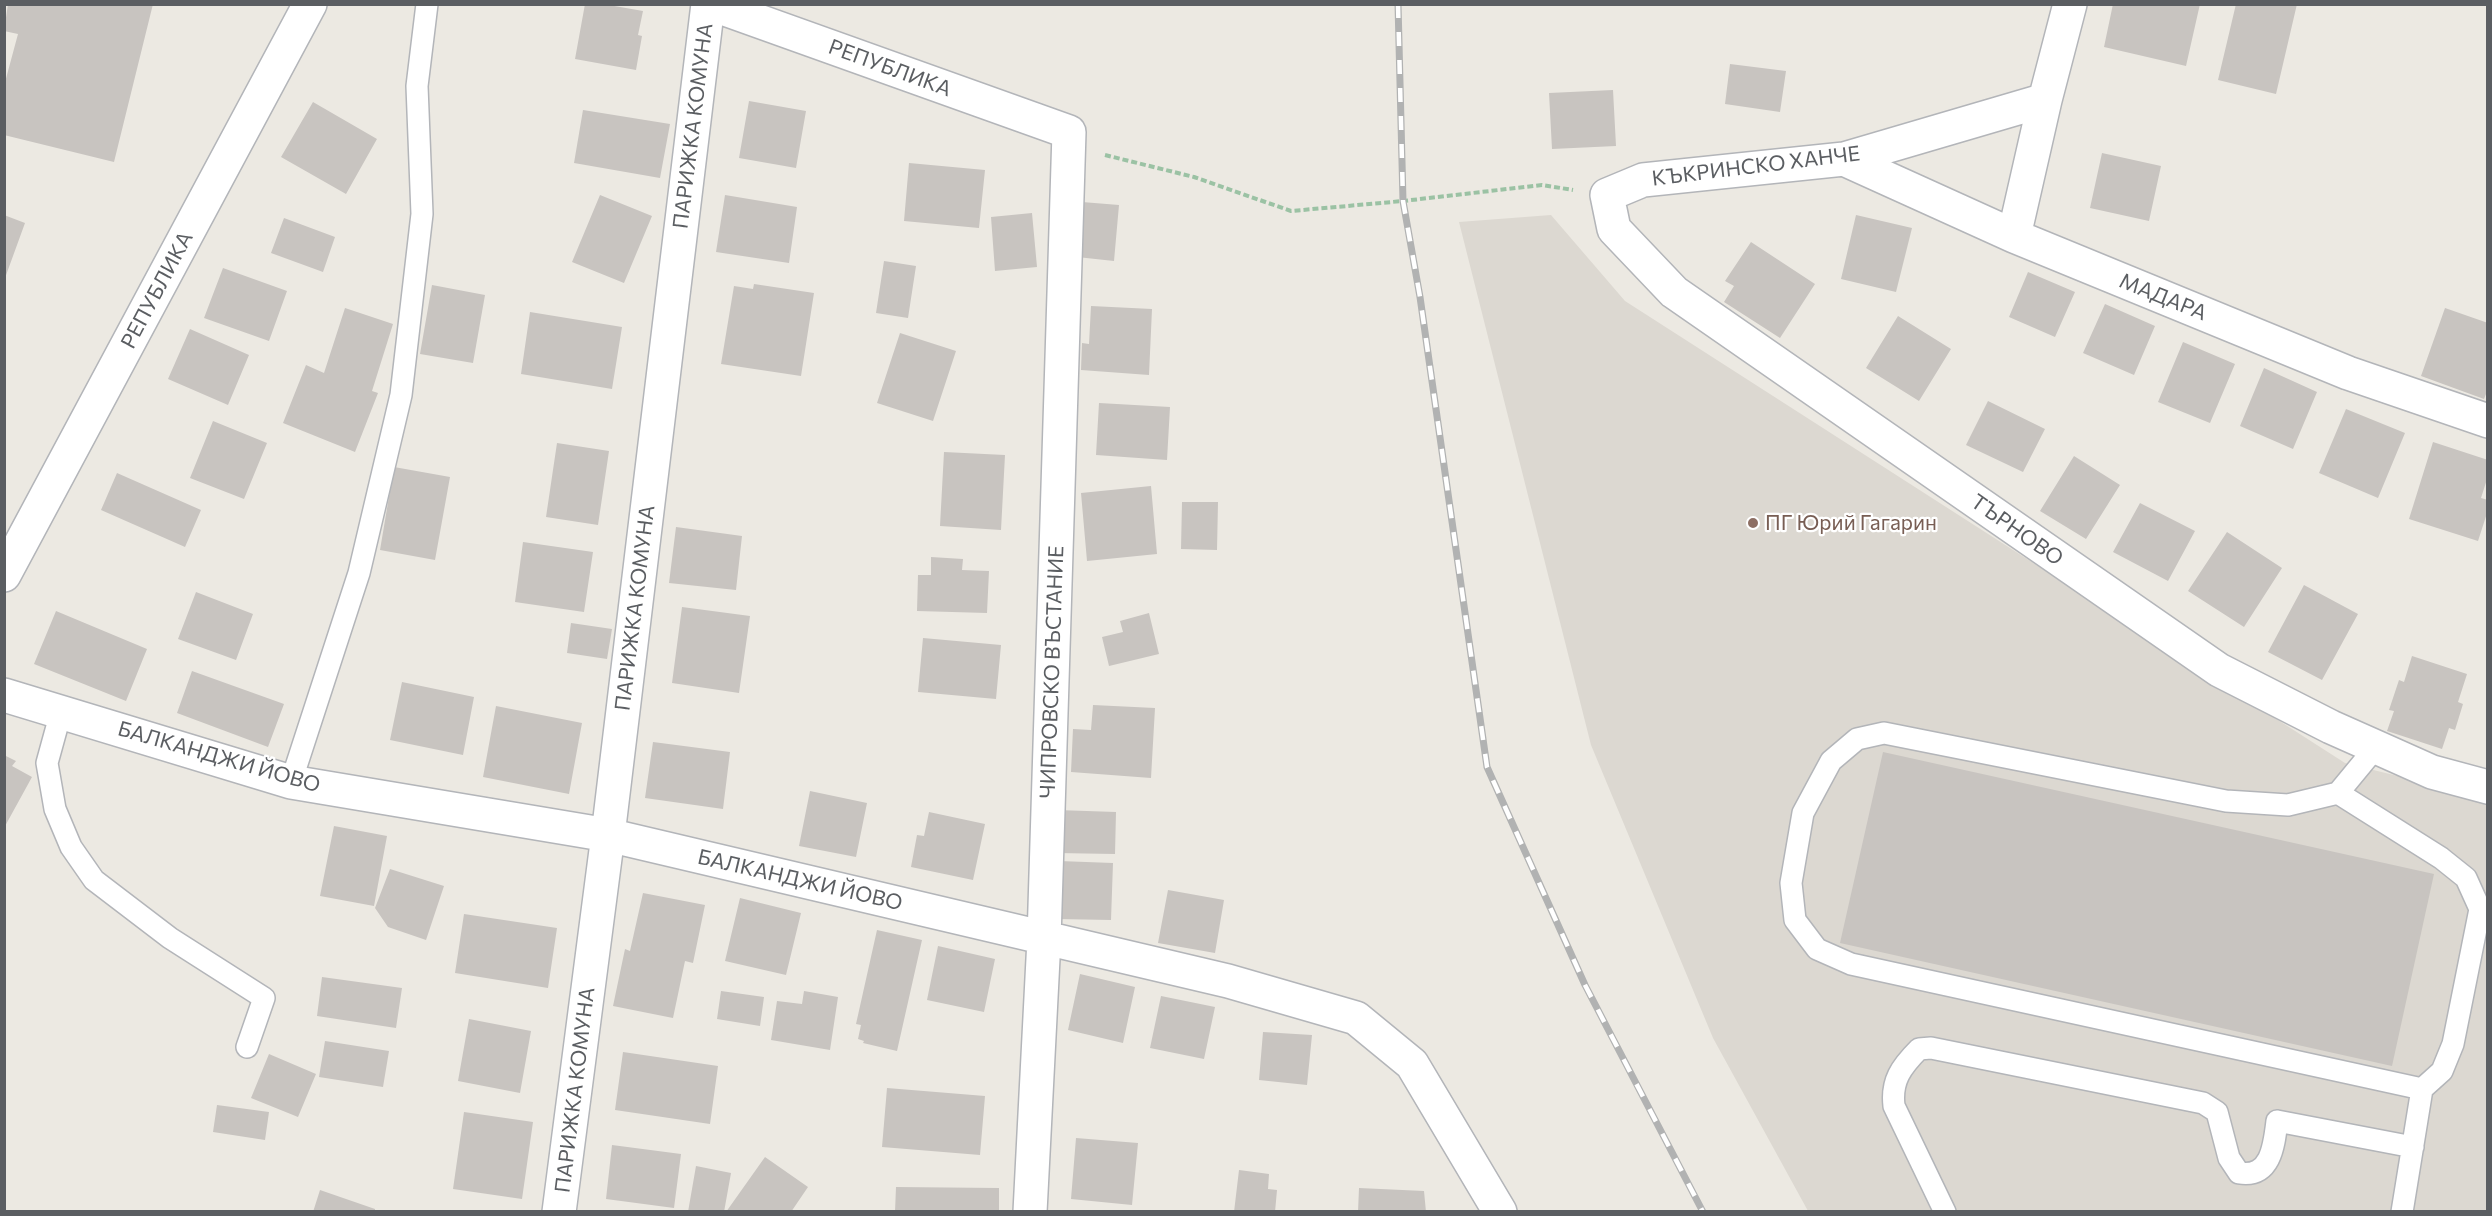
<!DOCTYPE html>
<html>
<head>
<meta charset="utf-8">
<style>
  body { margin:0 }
  #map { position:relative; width:2492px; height:1216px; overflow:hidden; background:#ece9e2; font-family:Commissioner,sans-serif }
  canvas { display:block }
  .frame { position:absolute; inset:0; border:6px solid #5b5e62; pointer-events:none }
</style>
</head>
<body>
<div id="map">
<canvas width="2492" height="1216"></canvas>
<div class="frame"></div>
</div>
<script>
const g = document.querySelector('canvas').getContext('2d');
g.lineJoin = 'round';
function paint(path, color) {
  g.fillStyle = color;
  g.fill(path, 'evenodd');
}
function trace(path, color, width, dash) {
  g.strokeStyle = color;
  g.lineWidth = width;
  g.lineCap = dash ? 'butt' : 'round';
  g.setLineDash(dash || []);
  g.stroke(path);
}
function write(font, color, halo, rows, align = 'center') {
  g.font = font + ' Commissioner,sans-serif';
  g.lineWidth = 4.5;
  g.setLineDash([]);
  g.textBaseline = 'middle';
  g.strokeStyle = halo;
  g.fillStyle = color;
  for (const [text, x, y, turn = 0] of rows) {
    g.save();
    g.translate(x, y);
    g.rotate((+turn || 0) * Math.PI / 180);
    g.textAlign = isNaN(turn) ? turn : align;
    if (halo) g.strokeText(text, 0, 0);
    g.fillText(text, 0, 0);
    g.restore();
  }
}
paint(new Path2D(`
  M1551 215 1625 301 2345 763 2487 798V1211H1808L1713 1038 1591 745 1459 222Z`), '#dcd8d1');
paint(new Path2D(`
  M8 4H153L114 162 4 135V86L18 34 4 31Z
  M585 4H603L643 11 638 35 642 36 636 70 575 59Z
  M2113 4H2200L2186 66 2104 47Z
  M2236 4H2297L2276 94 2218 80Z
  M1730 64 1786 71 1780 112 1725 104Z
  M1613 90 1616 146 1552 149 1549 93Z
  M749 101 806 111 796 168 739 158Z
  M313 102 377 139 346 194 281 157Z
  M583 110 670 124 660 178 574 163Z
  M2102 153 2161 166 2149 221 2090 208Z
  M909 163 985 170 979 228 904 221Z
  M600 195 652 216 624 283 572 262Z
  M725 195 797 207 789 263 716 252Z
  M1082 202 1119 205 1114 261 1077 257Z
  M1032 213 1037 267 995 271 991 217Z
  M4 215 25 223 5 278H4Z
  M1856 215 1912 228 1896 292 1841 279Z
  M284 218 335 237 323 272 271 253Z
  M1751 242 1815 284 1780 338 1724 302 1734 286 1725 281Z
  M884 261 916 266 908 318 876 313Z
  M223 268 287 291 269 341 204 318Z
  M2028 272 2075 292 2055 337 2009 317Z
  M754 284 814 293 801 376 721 364 734 286 753 289Z
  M432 285 485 295 473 363 420 354Z
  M2105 304 2155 326 2134 375 2083 353Z
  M1091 306 1152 309 1149 375 1081 370 1082 343 1089 344Z
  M345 308 393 324 372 391 378 393 355 452 283 423 306 365 324 373Z
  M2445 308 2488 323V389L2484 399 2421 376Z
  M530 312 622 327 612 389 521 374Z
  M1898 316 1951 349 1919 401 1866 368Z
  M190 329 249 355 228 405 168 379Z
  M900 333 956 351 933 421 877 403Z
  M2183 342 2235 364 2210 423 2158 402Z
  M2264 368 2317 392 2293 449 2240 426Z
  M1988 401 2045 429 2023 472 1966 445Z
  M1099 403 1170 407 1167 460 1096 455Z
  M2346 409 2405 433 2378 498 2319 473Z
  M213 421 267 443 244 499 190 478Z
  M2433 442 2488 460V476L2481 498 2488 500V510L2478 541 2409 519Z
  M557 443 609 451 598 525 546 517Z
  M944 452 1005 455 1001 530 940 526Z
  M2074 456 2120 485 2086 539 2040 511Z
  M394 467 450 477 435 560 380 550Z
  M117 473 201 510 185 547 101 510Z
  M1151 486 1157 554 1087 561 1081 493Z
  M1182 502H1218L1217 550 1181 549Z
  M2140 503 2195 531 2168 581 2113 552Z
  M676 527 742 536 736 590 669 583Z
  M2227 532 2282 568 2244 627 2188 591Z
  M523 542 593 552 584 612 515 602Z
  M931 557 963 559 962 570 989 571 987 613 917 611 918 575H931Z
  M2304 585 2358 614 2322 680 2268 652Z
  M196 592 253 614 236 660 178 639Z
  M682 607 750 616 739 693 672 683Z
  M56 611 147 649 126 701 34 664Z
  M1149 613 1159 654 1109 666 1102 637 1123 632 1120 621Z
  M571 623 612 629 607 659 567 653Z
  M923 638 1001 645 996 699 918 692Z
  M2412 656 2467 674 2458 702 2463 704 2455 730 2449 728 2442 749 2387 731 2394 711 2389 710 2399 680 2404 682Z
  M192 671 284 704 268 747 177 713Z
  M402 682 474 697 463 755 390 740Z
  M1093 705 1155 708 1151 778 1071 772 1073 729 1091 730Z
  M496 706 582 723 569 794 483 777Z
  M653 742 730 752 723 809 645 798Z
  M1883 752 2434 874 2392 1066 1840 943Z
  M4 755 16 761 12 766 32 777 4 828Z
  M810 791 867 803 856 857 799 846Z
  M1057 810 1116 812 1115 854 1056 853Z
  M929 812 985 824 973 880 911 867 917 835 924 836Z
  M334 826 387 836 374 906 320 896Z
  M1059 861 1113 863 1111 920 1057 919Z
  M390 869 444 886 426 940 388 927 375 908Z
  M1168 890 1224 900 1215 953 1158 943Z
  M643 893 705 905 693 963 685 961 673 1018 613 1006 625 949 630 951Z
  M740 898 801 913 786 975 725 961Z
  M464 914 557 928 548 988 455 973Z
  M877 930 922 940 897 1051 863 1043 864 1041 858 1039 861 1025 856 1024Z
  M938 946 995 959 984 1012 927 1000Z
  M1080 974 1135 987 1123 1043 1068 1030Z
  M322 977 402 988 396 1028 317 1016Z
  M721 991 764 997 760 1026 717 1019Z
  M804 991 838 997 830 1050 771 1040 777 1001 802 1004Z
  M1161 996 1215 1007 1204 1059 1150 1048Z
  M469 1019 531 1031 520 1093 458 1081Z
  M1263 1032 1312 1035 1307 1085 1259 1080Z
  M325 1041 389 1051 383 1087 319 1077Z
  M623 1052 718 1066 710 1124 615 1110Z
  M269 1054 316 1074 298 1117 251 1098Z
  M887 1088 985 1096 980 1155 882 1147Z
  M217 1105 269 1112 265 1140 213 1132Z
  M464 1112 533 1122 522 1199 453 1189Z
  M1076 1138 1138 1143 1132 1205 1071 1199Z
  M612 1145 681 1154 674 1208 606 1199Z
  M765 1157 808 1187 791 1212H726Z
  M696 1166 731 1173 724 1212H688Z
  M1239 1170 1269 1174 1268 1189 1277 1190 1275 1212H1234Z
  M896 1187 999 1188V1212H895Z
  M1359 1188 1424 1191 1426 1212H1358Z
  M320 1190 375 1209V1212H313Z`), '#c8c4c0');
const service = new Path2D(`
  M61 712 47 763 55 809 71 847 94 880 170 938 264 998 247 1047
  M291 782 359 573 401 395 422 214 417 86 427 4
  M2338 793 2441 858 2466 878 2480 909 2453 1044 2442 1071 2422 1089 1851 964 1817 949 1795 920 1791 883 1803 813 1831 761 1857 739 1884 733 2226 801 2288 805 2338 793 2376 747
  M1945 1212 1894 1106C1891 1081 1901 1067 1919 1049L1931 1048 2203 1103 2217 1112 2229 1158 2239 1173C2271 1178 2274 1146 2277 1121L2413 1147
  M2402 1212 2422 1089`);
const minor = new Path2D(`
  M711 4 1069 132 1044 939 1030 1212
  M2070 4 2045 100 1844 159 1643 180 1607 195 1614 229 1674 292 2219 670 2331 727 2376 747 2432 772 2488 787
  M1844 159 2014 236 2348 373 2488 421
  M2014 236 2045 100
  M4 575 310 4
  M4 695 291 782 608 835 1228 981 1356 1018 1412 1064 1500 1212
  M559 1212 608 835 708 4`);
trace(service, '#b3b5b9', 24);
trace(minor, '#b3b5b9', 36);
trace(new Path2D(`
  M1105 155 1194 177 1291 211 1403 201 1542 185 1573 190`), '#9bc2a4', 4, [6, 3]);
trace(service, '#fff', 21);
trace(minor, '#fff', 33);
const rail = new Path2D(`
  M1398 4 1403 201 1420 297 1487 767 1585 985 1703 1212`);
trace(rail, '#b1b2b2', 7);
trace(rail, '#fff', 4.5, [14]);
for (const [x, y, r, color] of [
  [1753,523,6,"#8d6e63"]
]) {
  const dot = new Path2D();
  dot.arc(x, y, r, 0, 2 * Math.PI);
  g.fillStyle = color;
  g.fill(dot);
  trace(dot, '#fff', 2);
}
write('21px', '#5b5e62', '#fff', [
  ["РЕПУБЛИКА",890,68,20],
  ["ПАРИЖКА КОМУНА",693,126,-83],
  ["КЪКРИНСКО ХАНЧЕ",1756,166,-7],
  ["РЕПУБЛИКА",157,290,-62],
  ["МАДАРА",2163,297,22],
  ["ТЪРНОВО",2017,530,35],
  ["ПАРИЖКА КОМУНА",635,608,-83],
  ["ЧИПРОВСКО ВЪСТАНИЕ",1052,672,-88],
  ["БАЛКАНДЖИ ЙОВО",219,757,16],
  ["БАЛКАНДЖИ ЙОВО",800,880,13],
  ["ПАРИЖКА КОМУНА",575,1090,-83]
]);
write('21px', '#785e54', '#fff', [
  ["ПГ Юрий Гагарин",1765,523]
], 'left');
</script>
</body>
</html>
